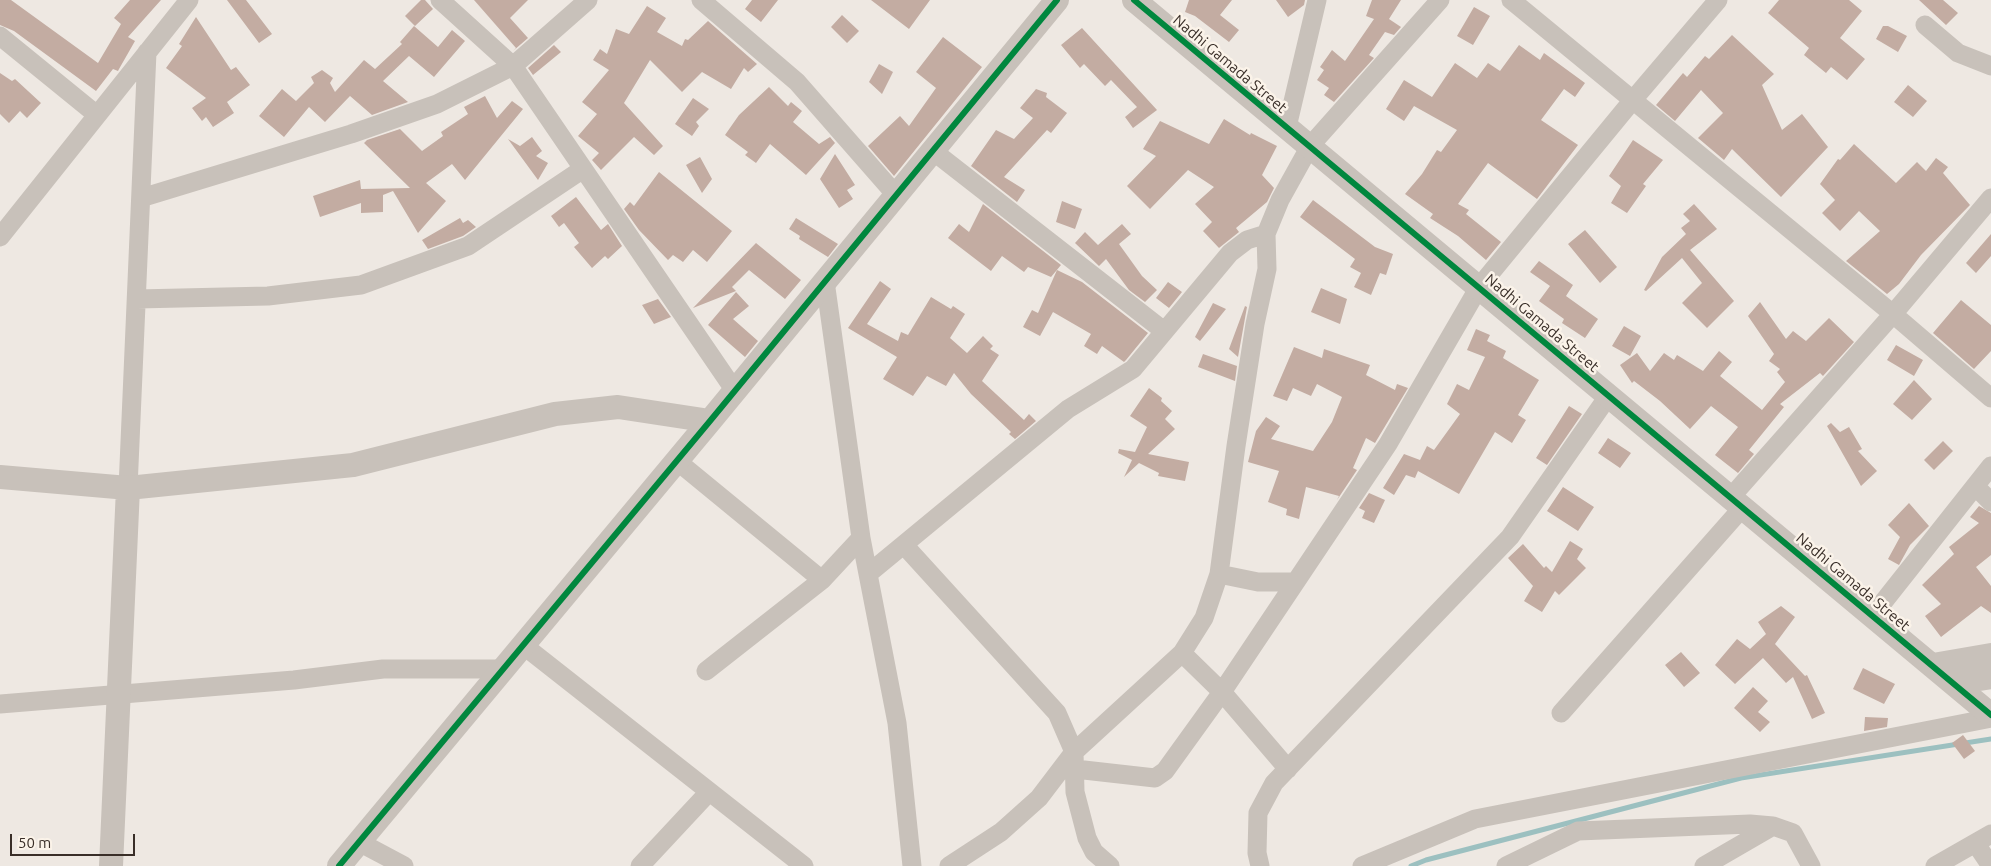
<!DOCTYPE html>
<html>
<head>
<meta charset="utf-8">
<style>
  body { margin:0 }
  #map { position:relative; width:1991px; height:866px; overflow:hidden; background:#eee8e2; font-family:Ubuntu,sans-serif }
  canvas { display:block }
  .scale { position:absolute; left:10px; top:834px; width:125px; height:22px; box-sizing:border-box; border:2px solid #392e28; border-top:0; padding-left:6px; font-size:15px; line-height:18px; white-space:nowrap; color:#392e28; -webkit-text-stroke:4px #fbf3e9; paint-order:stroke }
</style>
</head>
<body>
<div id="map">
<canvas width="1991" height="866"></canvas>
<div class="scale">50 m</div>
</div>
<script>
const g = document.querySelector('canvas').getContext('2d');
g.lineJoin = 'round';
function trace(path, color, width, dash) {
  g.strokeStyle = color;
  g.lineWidth = width;
  g.lineCap = dash ? 'butt' : 'round';
  g.setLineDash(dash || []);
  g.stroke(path);
}
function paint(path, color) {
  g.fillStyle = color;
  g.fill(path, 'evenodd');
}
function write(font, color, halo, rows, align = 'center') {
  g.font = font + ' Ubuntu,sans-serif';
  g.lineWidth = 5;
  g.setLineDash([]);
  g.textBaseline = 'middle';
  g.strokeStyle = halo;
  g.fillStyle = color;
  for (const [text, x, y, turn = 0] of rows) {
    g.save();
    g.translate(x, y);
    g.rotate((+turn || 0) * Math.PI / 180);
    g.textAlign = isNaN(turn) ? turn : align;
    if (halo) g.strokeText(text, 0, 0);
    g.fillText(text, 0, 0);
    g.restore();
  }
}
trace(new Path2D(`
  M1411 866 1426 860 1741 778 1991 739`), '#9cc0c0', 5);
paint(new Path2D(`
  M0 0H11L98 63 121 24 114 18 130 0H161L128 37 135 41 119 69 118 71 113 69 96 91 14 31 0 25Z
  M227 0H246L272 34 259 43Z
  M421 0H425L433 9 415 26 405 16Z
  M474 0H528L510 18 528 38 513 51 516 48Z
  M752 0H778L761 22 745 9Z
  M871 0H930L909 29Z
  M1189 0H1232L1220 15 1239 30 1229 42 1195 16 1185 12Z
  M1276 0H1305L1304 5 1288 17Z
  M1372 0H1401L1389 19 1401 27 1394 35 1385 32 1369 55 1374 58 1334 102 1324 95 1329 88 1317 80 1324 70 1320 67 1332 50 1345 61 1374 19 1366 16Z
  M1779 0H1849L1862 11 1840 38 1865 59 1847 80 1831 67 1826 73 1804 55 1809 48 1768 13Z
  M1919 0H1943L1958 13 1946 25Z
  M647 6 666 18 657 32 682 46 685 39 688 40 708 21 757 64 748 72 744 68 731 89 702 72 682 92 650 60 624 103 663 146 654 155 634 137 601 170 592 160 599 153 578 136 597 114 582 102 609 70 593 60 600 49 607 54 616 29 629 34Z
  M1474 7 1490 16 1473 45 1457 36Z
  M842 15 859 31 847 43 831 27Z
  M196 17 231 70 236 67 250 85 227 102 234 113 213 127 206 117 202 121 192 108 206 98 166 68 182 46 179 44Z
  M414 26 438 47 452 30 465 41 434 77 409 56 383 81 408 102 372 115 350 96 325 122 309 107 284 137 259 116 282 89 296 101 314 83 311 77 322 70 333 78 330 83 335 92 364 60 375 69 402 44 400 42Z
  M1883 26H1888L1907 36 1898 52 1876 39Z
  M1082 28 1157 110 1133 128 1125 117 1137 107 1111 80 1105 86 1084 64 1080 68 1061 45Z
  M1732 35 1774 74 1762 85 1782 130 1802 114 1828 147 1781 197 1732 149 1724 160 1698 138 1723 113 1701 90 1675 121 1656 105 1683 73 1687 77 1705 56 1709 59Z
  M943 37 982 67 894 176 868 146 900 116 909 126 936 88 916 72Z
  M554 45 561 52 533 75 528 68Z
  M1519 45 1540 60 1544 53 1585 83 1575 97 1564 89 1541 120 1578 145 1537 199 1488 163 1458 204 1469 210 1466 214 1501 242 1486 260 1458 236 1430 218 1433 214 1405 194 1422 174 1437 150 1441 152 1457 130 1414 106 1404 121 1386 109 1404 80 1432 97 1455 63 1477 78 1488 63 1500 71Z
  M879 64 893 72 882 94 869 82Z
  M0 73 12 81 15 79 41 103 27 118 20 111 9 123 0 114Z
  M1908 85 1927 101 1913 117 1894 102Z
  M769 87 788 106 791 102 802 111 793 122 819 144 830 137 835 143 806 175 770 144 756 163 745 155 748 152 725 135 739 115Z
  M1036 89 1047 93 1046 97 1067 113 1051 133 1047 130 1004 177 1025 190 1017 202 971 166 996 130 1014 139 1033 118 1020 108Z
  M485 96 497 118 512 101 523 109 465 180 452 164 426 183 446 201 418 233 393 191 383 195V212L361 213V203L320 217 313 196 360 180 361 189 410 188 364 143 367 140 400 129 422 151 443 136 441 132 468 114 464 107Z
  M693 98 709 109 696 122 699 126 692 136 675 124Z
  M1224 119 1250 135 1251 133 1277 146 1262 175 1274 188 1267 202 1236 228 1239 232 1219 248 1203 231 1212 222 1195 204 1214 187 1188 170 1150 209 1127 186 1156 156 1143 149 1160 121 1209 144Z
  M532 137 542 151 536 156 548 163 538 180 508 139 520 146Z
  M1633 140 1663 160 1643 184 1646 186 1627 213 1611 203 1621 186 1609 176Z
  M1854 144 1896 183 1917 162 1926 171 1936 158 1948 167 1943 173 1970 205 1921 255 1899 284 1887 294 1846 261 1880 231 1859 211 1840 231 1822 213 1835 200 1820 184 1838 159 1840 160Z
  M835 154 855 185 847 190 853 199 839 208 820 179Z
  M700 157 712 179 702 193 686 165Z
  M659 172 732 231 707 262 693 250 683 262 673 255 668 260 639 230 624 209 630 202 634 206Z
  M576 197 601 230 608 224 622 246 608 259 605 256 592 268 574 247 579 243 564 223 559 227 551 216Z
  M1313 200 1375 247 1393 254 1386 275 1380 273 1371 295 1354 287 1361 273 1350 267 1355 259 1300 217Z
  M1062 201 1082 209 1075 229 1056 222Z
  M983 204 1061 265 1051 277 1028 267 1024 272 1002 256 991 271 948 238 959 224 969 232Z
  M1694 204 1717 229 1690 250 1734 301 1707 328 1682 303 1702 283 1682 258 1646 291 1644 290 1662 257 1686 234 1681 228 1690 221 1683 214Z
  M460 218 463 223 468 220 476 227 463 236 428 249 422 240Z
  M796 218 838 244 828 257 799 239 800 236 789 229Z
  M1122 224 1131 234 1119 244 1142 276 1157 290 1145 302 1129 290 1106 259 1099 266 1075 243 1085 232 1098 245Z
  M1585 230 1617 267 1600 283 1568 244Z
  M1991 234V256L1976 273 1966 263Z
  M756 243 801 280 785 299 749 270 732 287 736 291 693 308Z
  M1539 261 1573 285 1566 296 1598 319 1585 338 1562 323 1564 319 1539 301 1550 286 1530 272Z
  M1057 270 1082 282 1148 333 1126 360 1124 362 1102 346 1097 354 1084 346 1091 334 1053 312 1040 336 1023 327 1032 310 1038 313Z
  M880 281 891 289 867 324 898 341 901 332 908 335 931 297 951 309 953 306 965 314 950 338 967 353 983 336 993 346 990 349 999 355 982 381 1024 420 1029 414 1036 421 1015 439 1009 434 1011 432 971 394 954 373 946 386 927 376 913 396 883 379 897 357 848 328Z
  M1168 282 1182 292 1169 308 1156 298Z
  M1321 288 1347 299 1340 324 1311 312Z
  M736 292 749 306 733 319 758 341 745 357 708 325Z
  M658 299 671 317 654 324 642 305Z
  M1961 300 1991 325V351L1974 369 1933 333Z
  M1760 302 1786 339 1793 331 1806 341 1829 318 1854 342 1823 376 1820 373 1780 404 1784 407 1749 450 1754 454 1738 473 1715 455 1738 427 1711 406 1690 429 1660 401 1634 381 1632 383 1620 365 1637 353 1650 371 1664 353 1674 360 1677 355 1703 371 1719 351 1732 362 1720 376 1762 410 1785 382 1777 372 1780 369 1769 361 1774 354 1748 316Z
  M1213 303 1226 309 1200 341 1195 337Z
  M1245 306 1247 307 1238 357 1229 349Z
  M1624 326 1641 336 1630 356 1612 346Z
  M1476 329 1490 335 1487 341 1506 351 1503 358 1539 380 1518 415 1526 420 1512 443 1495 432 1459 494 1418 471 1415 478 1406 475 1394 495 1383 488 1404 454 1420 460 1427 446 1434 450 1460 414 1447 404 1457 384 1469 390 1485 357 1467 350Z
  M1896 345 1923 360 1914 376 1887 360Z
  M1294 347 1322 358 1324 349 1370 365 1366 375 1395 390 1397 384 1408 388 1375 443 1366 438 1353 468 1357 470 1337 500 1339 496 1306 487 1299 519 1286 515 1287 509 1268 502 1279 471 1248 462 1256 431 1266 417 1280 426 1271 439 1313 451 1332 422 1342 397 1317 384 1311 396 1293 388 1287 401 1273 396Z
  M1203 354 1237 366 1235 381 1198 367Z
  M1914 380 1932 399 1912 420 1893 404Z
  M1149 388 1162 398 1161 401 1172 411 1165 419 1175 429 1148 454 1189 462 1185 481 1158 476 1159 473 1139 463 1124 477 1132 460 1118 453 1119 449 1135 452 1147 427 1130 416Z
  M1569 406 1582 414 1547 465 1536 458Z
  M1831 423 1840 432 1849 427 1862 449 1858 451 1877 471 1861 486 1827 426Z
  M1608 438 1631 453 1620 468 1598 453Z
  M1943 441 1953 451 1934 470 1924 460Z
  M1563 487 1594 507 1578 531 1547 511Z
  M1369 493 1385 500 1374 523 1362 518 1365 511 1359 508Z
  M1909 503 1929 526 1910 545 1899 565 1888 559 1900 537 1888 525Z
  M1979 506 1991 513V555L1976 567 1991 586V613L1981 606 1941 637 1925 616 1941 604 1922 585 1954 554 1949 547 1979 523 1970 517Z
  M1570 541 1583 549 1577 559 1586 568 1559 595 1555 591 1542 612 1524 601 1533 586 1508 558 1523 544 1544 568 1546 566 1552 572Z
  M1781 606 1795 617 1775 644 1805 676 1807 675 1825 713 1812 719 1793 677 1786 683 1763 658 1735 684 1715 665 1737 639 1750 649 1766 634 1758 622Z
  M1681 652 1700 673 1684 687 1665 665Z
  M1863 668 1895 684 1884 704 1853 689Z
  M1753 687 1768 701 1758 712 1770 722 1760 732 1734 708Z
  M1865 717 1888 718 1887 727 1864 731Z
  M1963 735 1975 751 1964 759 1952 743Z`), '#c3aca2');
trace(new Path2D(`
  M440 0 513 66 735 391
  M701 0 797 82 896 195
  M1511 0 1893 314 1991 398
  M1925 25 1958 53 1991 66
  M0 36 97 115
  M1287 127 1317 0
  M933 151 1164 331
  M141 198 351 134 437 104 513 66 588 0
  M0 237 189 0
  M825 281 861 538 897 723 912 866
  M137 299 268 296 361 285 468 246 583 169
  M677 461 822 580
  M1975 486 1991 502
  M128 488 147 52
  M1731 497 1893 314 1991 198
  M904 545 1057 713 1074 752 1075 792 1087 838 1094 852 1110 866
  M868 574 1068 409 1133 369 1230 253 1247 240 1266 234
  M1219 574 1258 582H1293
  M1873 615 1991 466
  M523 645 804 866
  M1182 653 1222 692 1288 769
  M706 671 822 580 861 538
  M0 704 294 680 383 669H504
  M1561 713 1743 507
  M1075 769 1155 778 1165 771 1222 692 1388 444 1479 287 1632 101 1718 0
  M359 842 404 866
  M1976 844 1991 866
  M640 866 709 792
  M949 866 1001 832 1039 798 1074 752 1182 653 1204 618 1219 574 1236 446 1255 324 1267 269 1266 234 1280 200 1310 146 1440 0
  M1260 866 1257 853 1258 813 1274 783 1510 537 1609 395
  M1362 866 1475 819 1991 718
  M1506 866 1578 831 1750 824 1773 826 1793 833 1811 866
  M1704 866 1773 826
  M1935 866 1991 834`), '#c8c1ba', 19);
trace(new Path2D(`
  M1134 0 1991 715
  M0 477 128 488 353 465 555 414 618 407 710 421
  M1933 665 1991 655
  M1954 683 1991 677
  M111 866 128 488
  M339 866 710 421 1057 0`), '#c8c1ba', 24);
trace(new Path2D(`
  M1134 0 1991 715
  M339 866 710 421 1057 0`), '#00873e', 6);
write('15px', '#392e28', '#fbf3e9', [
  ["Nadhi Gamada Street",1230,64,40],
  ["Nadhi Gamada Street",1542,323,40],
  ["Nadhi Gamada Street",1853,582,40]
]);
</script>
</body>
</html>
